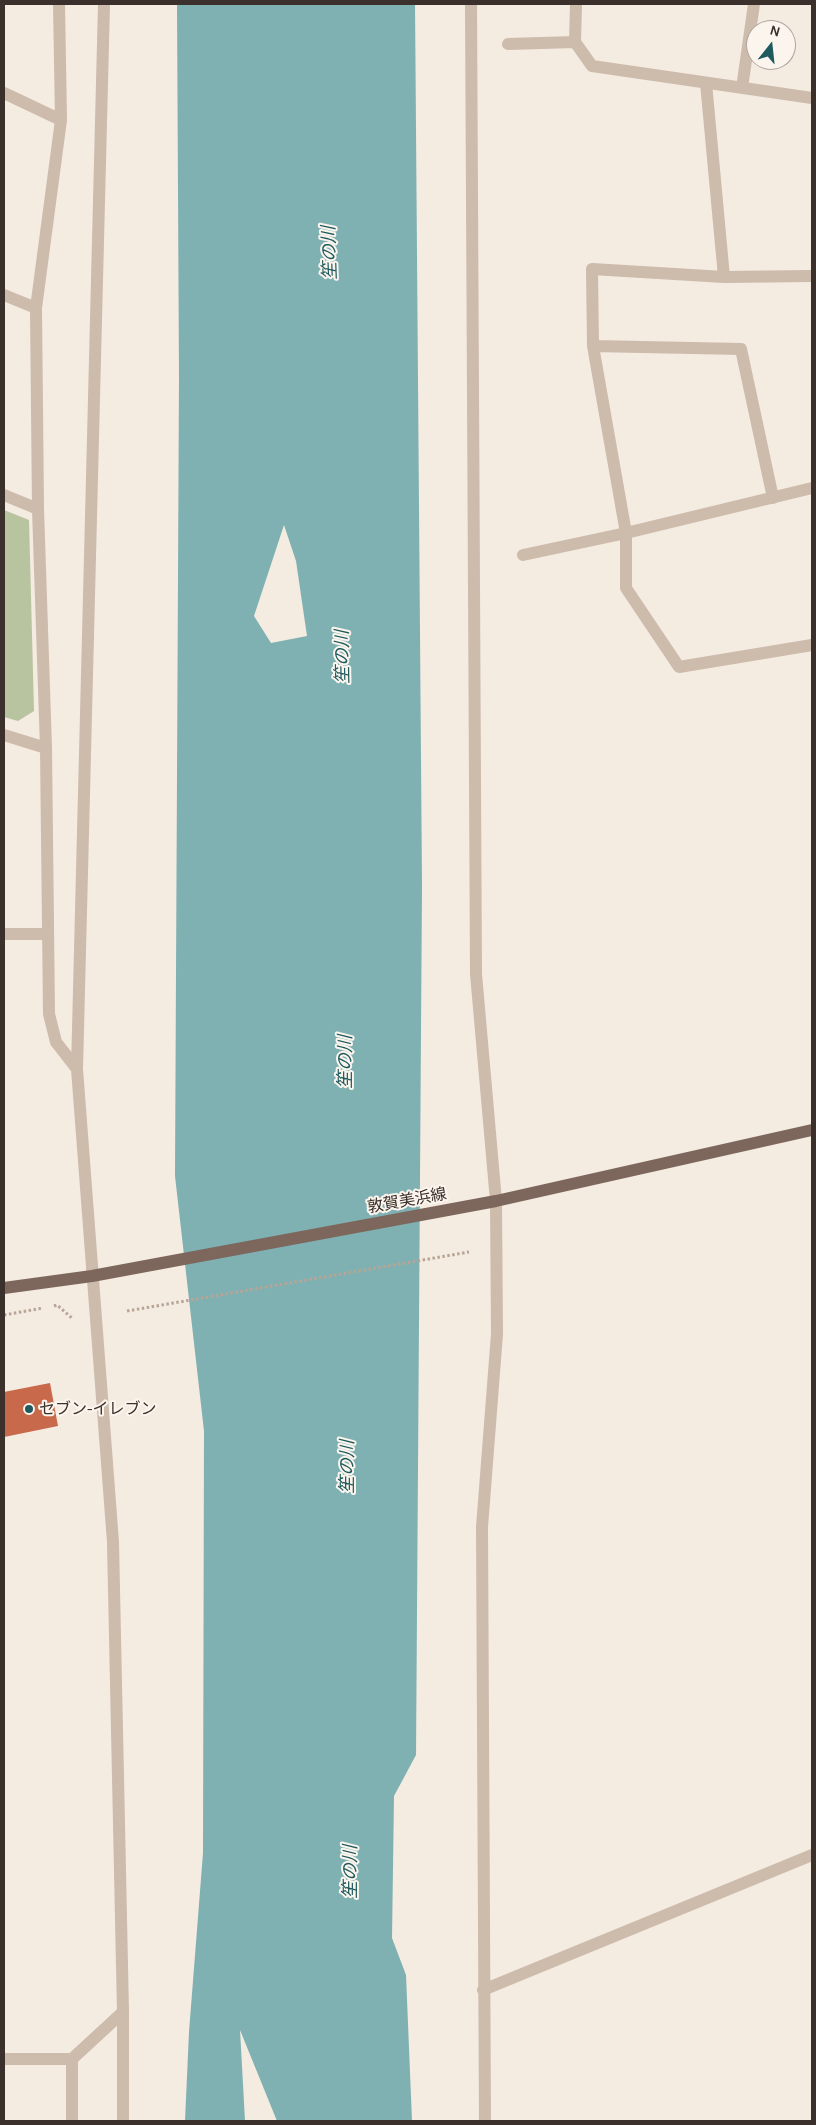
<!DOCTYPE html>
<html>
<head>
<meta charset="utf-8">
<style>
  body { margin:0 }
  #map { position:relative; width:816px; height:2125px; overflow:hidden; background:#f4ebe1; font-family:Karla,sans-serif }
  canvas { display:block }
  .frame { position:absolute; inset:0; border:5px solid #3b302b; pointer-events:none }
  .north { position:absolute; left:746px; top:20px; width:50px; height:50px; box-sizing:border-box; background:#fbf5ee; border:1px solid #aea6a0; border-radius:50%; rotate:16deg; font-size:14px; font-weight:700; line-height:20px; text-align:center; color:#3b302b }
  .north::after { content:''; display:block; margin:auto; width:18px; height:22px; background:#1f5a5e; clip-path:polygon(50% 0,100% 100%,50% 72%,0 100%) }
</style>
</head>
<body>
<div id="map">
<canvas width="816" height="2125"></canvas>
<div class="frame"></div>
<div class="north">N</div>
</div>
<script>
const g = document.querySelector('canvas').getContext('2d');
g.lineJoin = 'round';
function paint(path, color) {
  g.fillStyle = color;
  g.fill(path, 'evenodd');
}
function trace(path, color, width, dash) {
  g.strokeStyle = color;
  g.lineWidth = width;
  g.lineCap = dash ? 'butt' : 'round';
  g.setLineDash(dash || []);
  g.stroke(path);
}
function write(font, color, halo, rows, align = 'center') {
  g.font = font + ' Karla,"Noto Sans JP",sans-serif';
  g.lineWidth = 4;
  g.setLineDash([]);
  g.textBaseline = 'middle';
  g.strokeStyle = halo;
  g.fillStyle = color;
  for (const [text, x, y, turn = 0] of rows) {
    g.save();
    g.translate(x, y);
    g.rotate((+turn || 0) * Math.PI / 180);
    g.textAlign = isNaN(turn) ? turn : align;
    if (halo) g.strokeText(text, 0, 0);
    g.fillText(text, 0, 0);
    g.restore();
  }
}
paint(new Path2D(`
  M4 510 29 520 34 711 18 721 4 717Z`), '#b8c4a0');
paint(new Path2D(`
  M177 4H415L422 886 416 1755 394 1796 392 1938 406 1975 412 2121H277L240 2030 245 2121H185L189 2032 203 1853 204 1431 175 1176 179 377ZM284 525 296 561 307 636 271 643 254 616Z`), '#7fb0b2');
paint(new Path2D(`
  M50 1383 58 1426 4 1437V1392Z`), '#c8694b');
trace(new Path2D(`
  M54 1306 57 1305 73 1319
  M127 1311 469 1252
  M4 1315 43 1308`), '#b9a596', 3, [2.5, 2.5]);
trace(new Path2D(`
  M104 4 77 1069 113 1542 123 2012V2121
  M471 4 476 974 496 1201 497 1334 482 1527 485 2121
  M576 4 575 42 592 66 812 98
  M508 44 575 42
  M706 83 724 277
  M742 88 754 4
  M4 93 61 120
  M812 276 724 277 592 269 593 346 626 533 812 488
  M4 295 36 308
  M593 346 741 349 773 498
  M4 495 38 509
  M523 555 626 533V588L679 667 812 645
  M4 735 46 748 38 509 36 308 61 120 59 4
  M46 748 49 1014 56 1042 77 1069
  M4 934H48
  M483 1990 812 1855
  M4 2059H72L123 2012
  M72 2059V2121`), '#cdbbac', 12);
trace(new Path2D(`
  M4 1288 92 1276 496 1201 812 1130`), '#7d675c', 12);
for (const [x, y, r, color] of [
  [29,1409,5,"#1f5a5e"]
]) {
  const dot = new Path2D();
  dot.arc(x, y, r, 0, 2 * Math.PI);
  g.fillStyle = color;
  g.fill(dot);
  trace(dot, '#fbf5ee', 2);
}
write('16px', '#3b302b', '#fbf5ee', [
  ["敦賀美浜線",407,1201,-10]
]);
write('16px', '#3b302b', '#fbf5ee', [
  ["セブン-イレブン",39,1409]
], 'left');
write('italic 18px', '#1f5a5e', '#fbf5ee', [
  ["笙の川",330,253,-92],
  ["笙の川",343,657,-91],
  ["笙の川",346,1062,-90],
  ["笙の川",348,1467,-90],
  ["笙の川",351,1872,-90]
]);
</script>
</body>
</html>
